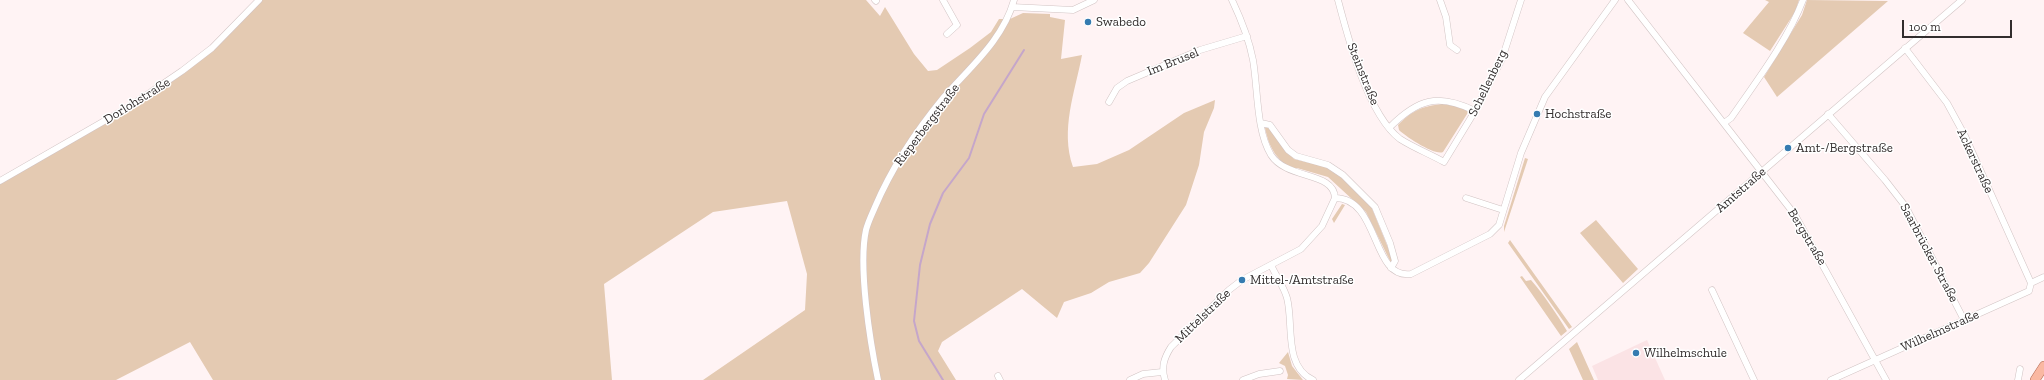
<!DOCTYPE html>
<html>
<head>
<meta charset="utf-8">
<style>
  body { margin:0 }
  #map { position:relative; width:2044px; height:380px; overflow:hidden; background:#fff3f4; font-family:"Zilla Slab",serif }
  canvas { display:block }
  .scale { position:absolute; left:1902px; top:20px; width:110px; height:18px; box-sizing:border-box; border:2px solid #322d2d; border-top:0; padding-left:5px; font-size:12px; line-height:14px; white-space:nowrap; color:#322d2d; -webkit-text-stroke:3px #fff; paint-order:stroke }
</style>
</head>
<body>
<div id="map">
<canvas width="2044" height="380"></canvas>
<div class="scale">100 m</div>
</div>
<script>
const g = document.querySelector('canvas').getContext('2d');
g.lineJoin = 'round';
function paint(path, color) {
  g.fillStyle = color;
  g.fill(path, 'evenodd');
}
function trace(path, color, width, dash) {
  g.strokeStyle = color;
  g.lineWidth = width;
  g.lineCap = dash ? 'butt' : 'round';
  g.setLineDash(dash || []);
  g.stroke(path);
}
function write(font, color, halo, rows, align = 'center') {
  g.font = font + ' "Zilla Slab",serif';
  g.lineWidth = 3;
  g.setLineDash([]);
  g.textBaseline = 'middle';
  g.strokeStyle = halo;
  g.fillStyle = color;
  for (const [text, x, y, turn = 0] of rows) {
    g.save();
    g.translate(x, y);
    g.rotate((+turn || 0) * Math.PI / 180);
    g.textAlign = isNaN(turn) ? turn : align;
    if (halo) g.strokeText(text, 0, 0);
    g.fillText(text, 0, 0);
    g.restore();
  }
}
paint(new Path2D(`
  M1647 340 1665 380H1598L1592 366Z`), '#fbe3e5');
paint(new Path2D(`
  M259 0H866L880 16 885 7 914 54 928 71 937 70 970 48 991 32 999 19H1010L1023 13 1050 14V17L1065 20 1061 59 1082 55C1075 92 1060 130 1073 167L1097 164 1129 150 1184 113 1215 100 1214 108 1204 132 1199 165 1186 205 1149 263 1140 273 1109 282 1091 293 1064 302 1057 318 1022 289 942 342 938 351 956 380H703L805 310 807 274 787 201 713 212 604 284 612 380H213L190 342 116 380H0V181L92 129 212 48Z
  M1765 0H1799L1795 12 1770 51 1743 33 1769 2Z
  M1807 0 1888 1 1777 97 1764 77 1802 15Z
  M1442 104 1456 106 1469 111 1443 152C1435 156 1405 136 1399 130L1398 125C1412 111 1422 106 1442 104Z
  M1268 127 1294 159 1326 167 1340 176 1371 206 1389 250 1392 260 1391 263 1366 212 1328 177 1297 168 1294 170C1276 160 1269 147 1265 128Z
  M1525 158 1528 159 1504 232V226Z
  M1342 204 1345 205 1334 223 1332 219Z
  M1596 220 1638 269 1623 283 1580 233Z
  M1510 240 1572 327 1569 329 1508 243Z
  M1522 276 1526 281 1531 280C1544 295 1556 313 1567 331L1561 336 1520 277Z
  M1577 342 1594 380H1583L1569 349Z
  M1288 352 1292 366 1303 380 1287 379 1288 375 1285 366 1279 363Z`), '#e4cab2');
trace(new Path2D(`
  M943 380 919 341 914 321 920 265 930 224 943 193 969 158 984 114 1024 50`), '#c5a6ca', 2);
const street = new Path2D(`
  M875 0 876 1
  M943 0 957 25 947 34
  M1338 0C1348 38 1368 115 1400 139 1414 148 1430 154 1444 162L1475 111 1502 59 1521 0
  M1440 0 1446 17 1450 45 1457 50
  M1628 0 1795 215 1886 380
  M1012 7 1073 10 1094 0
  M1905 48 1947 103 1965 136 2031 283
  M1109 102 1117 88 1127 81 1200 50 1247 36
  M1828 114 1885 180 1906 207 1964 320
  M1261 123 1270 125 1288 150 1296 156 1328 165 1343 175 1375 207 1390 243 1395 261 1391 268
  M1724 123 1731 118C1755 83 1788 40 1803 0
  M1390 127C1418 99 1438 93 1475 111
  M0 181 132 105 182 71 212 48 259 0
  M1335 198C1380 198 1371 280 1411 274L1490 234 1499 225 1521 153 1545 97 1615 0
  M1466 198 1503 210
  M1271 265C1276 276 1284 287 1287 298 1294 324 1283 366 1313 380
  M2031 283 2044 277
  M1712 290 1754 380
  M998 376 1000 380
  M878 380C870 342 858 266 866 230 868 222 872 214 875 207 892 167 916 131 944 97 970 67 1003 40 1014 0
  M1130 380 1143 374 1162 372
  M1165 380C1161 367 1164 358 1171 347L1229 290 1242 280 1301 249 1322 226 1335 198C1334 171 1287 180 1271 155 1256 130 1258 89 1253 60 1249 39 1241 19 1232 0
  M1243 380 1259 374 1280 371
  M1519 380 1962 0
  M1831 380 2029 291 2031 283
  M2018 380 2020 369`);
const primary = new Path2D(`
  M2035 380 2044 366`);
trace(street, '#d1c3c3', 7);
trace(primary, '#b16851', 10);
trace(street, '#fff', 6);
trace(primary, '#fab8a2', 9);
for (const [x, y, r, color] of [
  [1088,22,4,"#357bb0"],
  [1537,114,4,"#357bb0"],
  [1788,148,4,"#357bb0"],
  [1242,280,4,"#357bb0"],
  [1636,353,4,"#357bb0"]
]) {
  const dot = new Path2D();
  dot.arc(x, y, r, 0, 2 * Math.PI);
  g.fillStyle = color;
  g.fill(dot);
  trace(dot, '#fff', 1.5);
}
write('13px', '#322d2d', '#fff', [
  ["Swabedo",1096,22],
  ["Hochstraße",1545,114],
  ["Amt-/Bergstraße",1796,148],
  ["Mittel-/Amtstraße",1250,280],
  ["Wilhelmschule",1644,353]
], 'left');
write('13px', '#322d2d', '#fff', [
  ["Im Brusel",1173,62,-22],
  ["Steinstraße",1363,74,68],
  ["Schellenberg",1488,83,-64],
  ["Dorlohstraße",137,101,-32],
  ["Rieperbergstraße",927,125,-53],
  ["Ackerstraße",1975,161,65],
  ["Amtstraße",1741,190,-41],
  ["Bergstraße",1807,237,59],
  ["Saarbrücker Straße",1929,253,62],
  ["Mittelstraße",1203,316,-44],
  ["Wilhelmstraße",1940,331,-24]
]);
</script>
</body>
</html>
